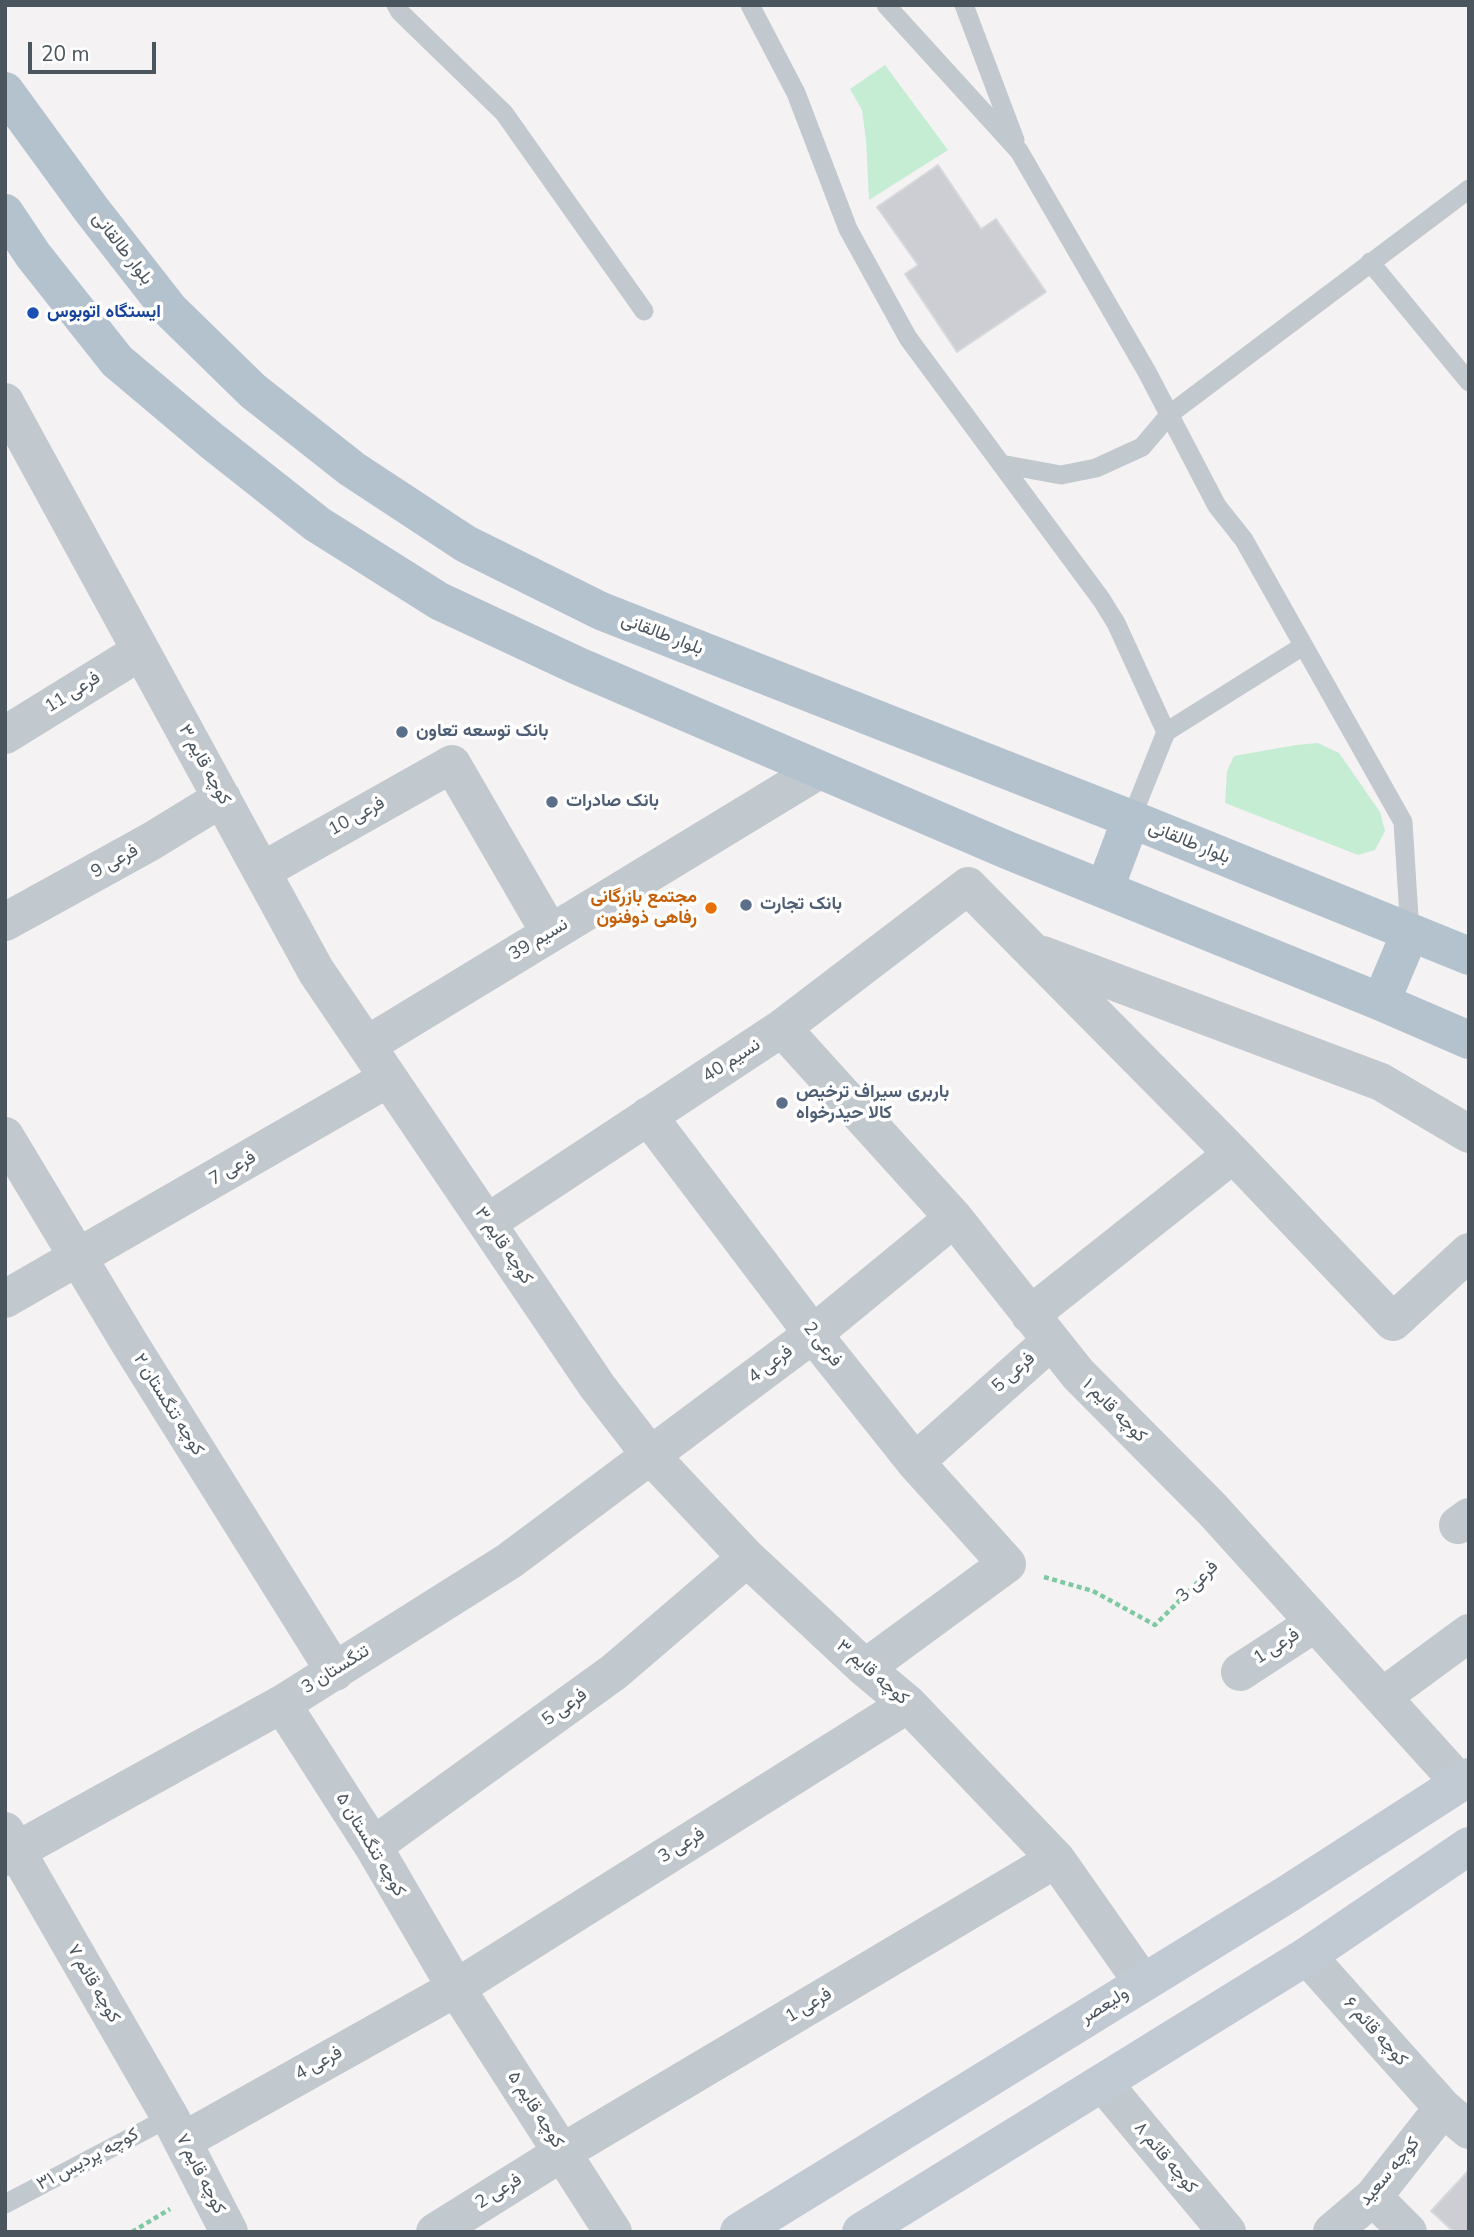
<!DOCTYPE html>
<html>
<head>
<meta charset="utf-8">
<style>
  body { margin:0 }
  #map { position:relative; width:1474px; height:2237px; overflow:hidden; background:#f4f2f2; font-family:"Nunito Sans",sans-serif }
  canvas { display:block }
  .frame { position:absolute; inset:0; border:7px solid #4b555e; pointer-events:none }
  .scale { position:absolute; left:28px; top:42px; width:128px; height:32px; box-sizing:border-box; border:4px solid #4b555e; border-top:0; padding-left:9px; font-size:21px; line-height:24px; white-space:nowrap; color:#4b555e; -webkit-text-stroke:5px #fff; paint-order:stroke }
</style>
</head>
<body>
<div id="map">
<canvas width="1474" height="2237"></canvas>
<div class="frame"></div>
<div class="scale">20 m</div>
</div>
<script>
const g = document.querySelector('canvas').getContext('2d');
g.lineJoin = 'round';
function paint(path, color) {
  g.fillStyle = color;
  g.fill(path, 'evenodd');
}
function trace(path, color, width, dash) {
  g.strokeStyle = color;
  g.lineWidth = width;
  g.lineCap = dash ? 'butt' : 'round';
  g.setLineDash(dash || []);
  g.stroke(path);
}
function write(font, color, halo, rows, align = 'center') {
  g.font = font + ' "Nunito Sans",Vazirmatn,sans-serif';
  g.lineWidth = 7;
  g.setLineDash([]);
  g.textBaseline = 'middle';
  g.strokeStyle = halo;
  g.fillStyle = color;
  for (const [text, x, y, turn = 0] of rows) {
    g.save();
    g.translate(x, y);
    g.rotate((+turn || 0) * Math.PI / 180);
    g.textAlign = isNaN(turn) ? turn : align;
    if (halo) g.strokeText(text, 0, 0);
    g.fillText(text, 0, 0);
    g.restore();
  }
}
paint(new Path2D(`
  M885 65 948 150 869 200 866 140 862 110 850 89Z
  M1318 743 1339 753 1380 812 1385 831 1375 850 1358 855 1225 803 1227 771 1234 756 1296 745Z`), '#c5edd3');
const building = new Path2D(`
  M938 165 981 229 996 219 1046 292 957 352 905 274 918 265 877 207Z
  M1469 2170V2232H1454L1431 2211Z`);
paint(building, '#ccced3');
trace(building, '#d6d8dc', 2);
trace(new Path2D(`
  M1044 1577 1093 1591 1155 1625 1212 1568
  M132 2232 170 2209`), '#7fc9a2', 4.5, [5, 3.5]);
trace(new Path2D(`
  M396 5 400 12 504 113 644 311
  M750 5 796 93 848 229 908 338 1101 599 1116 623 1166 732 1131 819
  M886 5 1019 151 1147 372 1217 506 1244 540 1403 822 1410 933
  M964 5 1015 140
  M1370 262 1469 382
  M1001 464 1061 475 1096 468 1142 447 1170 414 1469 189
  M1166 732 1303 646
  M5 2204 170 2117`), '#c1c9cf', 19);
trace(new Path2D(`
  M5 402 316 971 597 1386 651 1456 747 1558 865 1668 908 1704 1056 1859 1143 1983
  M5 735 141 651
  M262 871 452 764 550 933
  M5 922 150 842 222 798
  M1043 955 1381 1082 1469 1134
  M782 1028 954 1218 1078 1374 1212 1509 1460 1783
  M367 1045 819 770
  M648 1116 813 1334 915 1462 1007 1564 865 1668
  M5 1136 130 1344 335 1672
  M487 1223 782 1028 968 886 1233 1154 1393 1322 1469 1252
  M5 1299 387 1079
  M1030 1315 1233 1154
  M915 1462 1051 1341
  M1458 1525 1469 1517
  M1240 1672 1315 1623
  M1382 1697 1469 1633
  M282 1704 373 1846 456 1988 613 2232
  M5 1831 170 2117 229 2232
  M373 1846 614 1672 747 1558
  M5 1857 282 1704 509 1561 813 1334 954 1218
  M1307 1956 1443 2108 1469 2130
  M1103 2083 1227 2232
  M183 2141 456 1988 908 1704
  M1373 2197 1408 2232
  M435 2232 563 2152 1056 1859
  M1332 2232 1373 2197 1443 2108`), '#c1c9cf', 38);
trace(new Path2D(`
  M739 2232 1286 1895 1469 1777
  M861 2232 1307 1956 1469 1846`), '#c1cad3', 38);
trace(new Path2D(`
  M5 91 91 209 169 309 253 391 352 469 466 544 601 611 1131 819 1469 956
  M5 213 33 255 117 361 212 441 317 524 439 601 578 666 1007 850 1381 1002 1469 1040
  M1105 888 1131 819
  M1381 1002 1410 933`), '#b4c2ce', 38);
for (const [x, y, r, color] of [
  [33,313,7,"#1a4fb4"],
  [402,732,7,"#5c6f8a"],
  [552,802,7,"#5c6f8a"],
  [746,905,7,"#5c6f8a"],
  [711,908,7,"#e8710a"],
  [782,1103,7,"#5c6f8a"]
]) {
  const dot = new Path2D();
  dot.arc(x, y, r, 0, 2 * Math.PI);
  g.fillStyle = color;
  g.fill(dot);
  trace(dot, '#fff', 2.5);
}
write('18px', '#4b555e', '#fff', [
  ["بلوار طالقانی",122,249,52],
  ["بلوار طالقانی",662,635,21],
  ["فرعی 11",73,693,-32],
  ["کوچه قایم ۳",204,765,61],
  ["فرعی 10",357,817,-29],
  ["بلوار طالقانی",1189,843,22],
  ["فرعی 9",115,862,-29],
  ["نسیم 39",539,940,-31],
  ["نسیم 40",732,1061,-33],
  ["فرعی 7",233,1169,-30],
  ["کوچه قایم ۳",503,1246,56],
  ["فرعی 2",822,1345,52],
  ["فرعی 4",771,1365,-37],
  ["فرعی 5",1014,1373,-42],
  ["کوچه تنگستان ۲",168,1405,58],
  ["کوچه قایم ۱",1114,1411,45],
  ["فرعی 3",1198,1582,-45],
  ["فرعی 1",1277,1647,-33],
  ["تنگستان 3",336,1670,-32],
  ["کوچه قایم ۳",872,1673,41],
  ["فرعی 5",565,1708,-36],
  ["کوچه تنگستان ۵",370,1845,59],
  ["فرعی 3",682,1846,-32],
  ["کوچه قائم ۷",93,1984,60],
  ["فرعی 1",809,2006,-31],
  ["ولیعصر",1105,2006,-32],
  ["کوچه قائم ۶",1375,2032,48],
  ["فرعی 4",319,2064,-29],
  ["کوچه قایم ۵",535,2110,57],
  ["کوچه قائم ۸",1165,2158,50],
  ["کوچه پردیس ۳۱",88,2160,-28],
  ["کوچه سعید",1390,2172,-50],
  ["کوچه قایم ۷",200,2174,63],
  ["فرعی 2",499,2192,-32]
]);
write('bold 18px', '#164399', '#fff', [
  ["ایستگاه اتوبوس",47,313]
], 'left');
write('bold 18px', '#4e5e75', '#fff', [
  ["بانک توسعه تعاون",416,732],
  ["بانک صادرات",566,802],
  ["بانک تجارت",760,905],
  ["باربری سیراف ترخیص",796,1093],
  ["کالا حیدرخواه",796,1114]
], 'left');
write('bold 18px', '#c56008', '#fff', [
  ["مجتمع بازرگانی",697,898],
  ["رفاهی ذوفنون",697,919]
], 'right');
</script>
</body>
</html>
